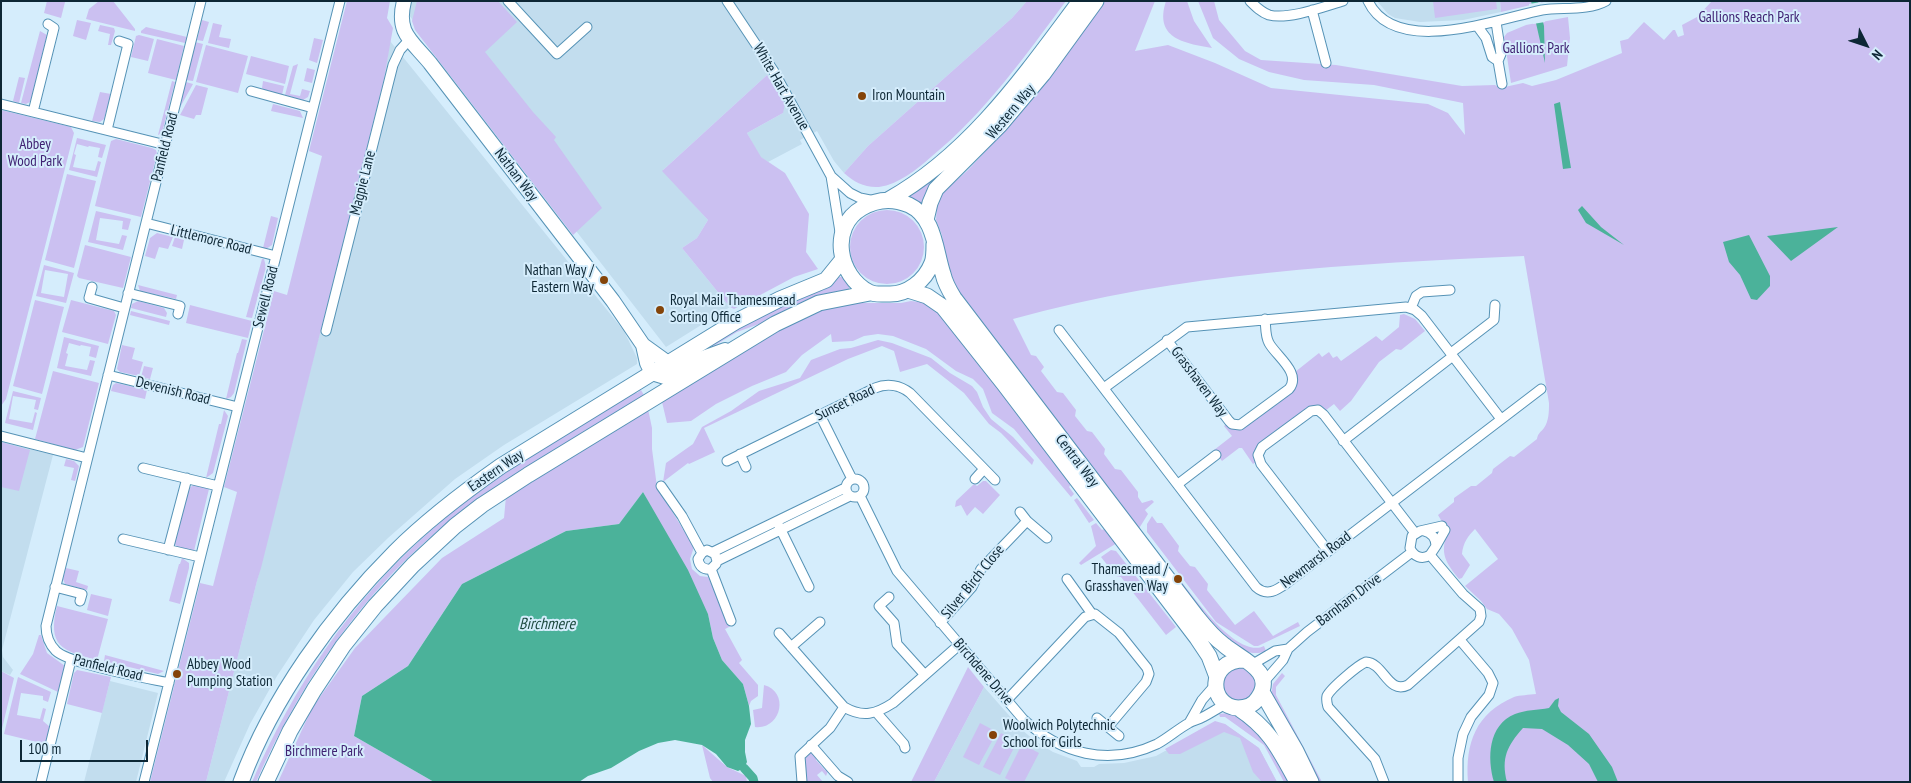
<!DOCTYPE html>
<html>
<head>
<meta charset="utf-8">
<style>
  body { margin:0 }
  #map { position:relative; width:1911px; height:783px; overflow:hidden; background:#d5edfc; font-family:"PT Sans Narrow",sans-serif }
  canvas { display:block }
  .frame { position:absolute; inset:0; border:2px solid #0d2735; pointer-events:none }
  .north { position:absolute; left:1841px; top:20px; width:50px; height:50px; -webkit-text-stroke:4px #d5edfc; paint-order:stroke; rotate:131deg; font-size:14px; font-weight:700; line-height:20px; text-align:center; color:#0d2735 }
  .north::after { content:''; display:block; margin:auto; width:18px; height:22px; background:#0d2735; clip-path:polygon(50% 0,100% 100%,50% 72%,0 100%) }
  .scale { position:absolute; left:20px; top:740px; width:128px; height:22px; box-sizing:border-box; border:2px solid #0d2735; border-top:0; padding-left:6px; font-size:15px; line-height:18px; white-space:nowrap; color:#0d2735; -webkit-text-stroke:4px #d5edfc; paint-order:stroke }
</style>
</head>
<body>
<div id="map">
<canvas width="1911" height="783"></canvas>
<div class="frame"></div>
<div class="north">N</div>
<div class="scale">100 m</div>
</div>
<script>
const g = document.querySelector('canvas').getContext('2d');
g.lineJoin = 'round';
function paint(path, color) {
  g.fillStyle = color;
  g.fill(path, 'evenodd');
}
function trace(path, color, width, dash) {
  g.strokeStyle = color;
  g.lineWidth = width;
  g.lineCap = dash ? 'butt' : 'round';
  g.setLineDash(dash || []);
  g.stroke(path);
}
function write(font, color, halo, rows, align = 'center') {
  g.font = font + ' "PT Sans Narrow",sans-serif';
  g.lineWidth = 4;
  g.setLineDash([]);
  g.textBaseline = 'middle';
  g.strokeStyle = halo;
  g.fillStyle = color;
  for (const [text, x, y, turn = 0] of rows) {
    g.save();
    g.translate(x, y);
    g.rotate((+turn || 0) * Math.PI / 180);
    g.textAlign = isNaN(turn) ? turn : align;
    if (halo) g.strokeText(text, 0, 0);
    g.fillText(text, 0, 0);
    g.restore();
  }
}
paint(new Path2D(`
  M398 1H1027L1012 18 868 146 844 173 834 161 817 131 800 140 802 144 768 162 760 157 747 133 783 113 767 75 663 170 708 220 697 238 682 248 730 307 666 347Z
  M1377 1H1500L1501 12 1463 20 1420 22 1395 18 1388 14Z
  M390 41 624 331 637 358V364L504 445 455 479 388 538 353 572 314 620 277 676 250 724 224 782H206L384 79Z
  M1 442 53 455 2 650 3 657 13 670 10 675 1 671Z
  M110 681 158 693 136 782H84Z
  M984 687 1021 729 1035 741 1053 752 1077 761 1081 767H1094L1099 764 1124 763 1156 756 1165 751 1178 748 1225 724 1259 748 1277 782H934Z`), '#c2ddee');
paint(new Path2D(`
  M47 1 65 2 61 18 44 13Z
  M99 1H113L135 29V31L86 19 89 9Z
  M347 1H390L387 18 393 28 384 79 261 568 257 581 206 782H150L200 583 213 586 237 492 224 487 274 291 287 295 322 156 309 151Z
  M417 1H498L517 22 485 52 533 112 556 137 554 140 602 208 573 235 415 30 412 21Z
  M1027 1H1066C1025 56 985 113 931 157 916 170 899 184 879 187 865 188 854 182 844 173L868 146 1012 18Z
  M1104 1H1155L1135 51 1168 45 1215 63 1271 88 1428 104 1448 113 1465 135 1463 103 1374 85 1304 80 1269 72 1239 59 1213 38 1198 1H1214L1219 20 1245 51 1261 60 1336 65 1462 86 1495 85 1500 88 1523 83 1532 86 1556 80 1622 53 1620 41 1628 39 1644 22 1664 40 1673 30H1675L1678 37 1684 35 1682 25 1697 17 1712 1H1910V782H1468C1465 743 1476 713 1514 697 1520 695 1529 695 1536 694L1529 660 1512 629 1499 614 1487 609 1481 601 1465 586 1498 559 1475 529C1468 536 1463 543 1462 554L1470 565 1462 578 1459 579C1446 563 1439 553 1448 532L1438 515 1454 502V498L1471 486H1476L1492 473 1493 469 1510 456 1514 457 1537 439C1538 433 1540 433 1544 428 1549 421 1549 411 1549 403L1524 256C1353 264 1180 272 1013 319L1031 355 1036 356 1044 367 1041 371 1057 392 1063 393 1076 410 1075 416 1087 431 1092 432 1105 449 1104 454 1115 469 1121 470 1138 492V497L1142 503 1152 500 1154 502 1145 510 1148 514 1138 530 962 301 947 271 942 235 936 220 937 203 943 192 967 171 1013 122Z
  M1166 1H1187L1194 21 1212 48C1183 43 1154 38 1166 1Z
  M1433 1H1496L1497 9 1435 18Z
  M1500 1H1548L1501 12Z
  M1568 17 1570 38 1567 66 1511 83 1504 37 1507 33 1526 25Z
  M77 20 91 23 86 40 73 36Z
  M202 20 209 22 203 41 197 40Z
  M213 23 222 25 219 37 231 39 229 48 208 43Z
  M100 25 114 28 115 31 111 45H108L110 34 98 31Z
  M146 27 187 37 185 43 141 33V31Z
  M40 31 47 35 32 96 30 102 26 104 21 103Z
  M139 35 154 39 148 61 131 57 136 36Z
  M314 38 323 40 317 63 309 60Z
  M157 39 184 46 176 80 148 73Z
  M195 42 203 44 193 81 186 80Z
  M206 45 248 56 238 93 196 82Z
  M251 56 289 66 285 84 246 74Z
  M298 64 290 94 300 96 302 89 310 91 308 97 303 100 285 95 293 66Z
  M307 68 315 70 312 83 304 81Z
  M767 75 785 104 783 113 747 133 761 157 785 173 809 214 806 252 818 269 794 277 734 309 730 307 682 248 697 238 708 220 662 171Z
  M19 77 25 78 19 103 13 101Z
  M172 81 175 82 162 133 158 135Z
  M263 81 284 86 282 95 265 91 262 88Z
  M186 82 193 84 178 111Z
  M196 85 208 88 201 115H196L194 119 180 115Z
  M100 92 111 94 104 119 100 122 92 121Z
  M273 104 300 111 303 118 271 111Z
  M1 110 71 127 74 133 6 399 1 406Z
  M77 138 106 145 102 158 98 157 100 148 89 146 88 147 77 144 74 154 76 155 73 167 95 171 98 161 101 162 97 177 69 170Z
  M116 139 152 148 156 150 157 154 141 217 95 206 111 141Z
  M957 155 924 201 921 203 910 197V193Z
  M67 174 96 181 74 268 45 260Z
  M850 247a37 37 0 1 1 74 0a37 37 0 1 1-74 0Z
  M96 211 131 219 128 230 122 229 123 221 100 218 96 240 119 244 122 235 127 236 123 250 88 242Z
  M271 216 278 218 272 245 266 249 263 248Z
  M157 233 173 237 168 249 159 247 155 259 145 256 150 238Z
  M175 237 184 240 182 249 172 246Z
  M85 245 131 257 123 288 79 278 77 276Z
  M262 259H264L266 267 252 318 246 317Z
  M44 265 74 273 66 303 36 296ZM45 270 68 274 64 297 41 293Z
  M839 277H842L849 286V289L825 295 773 319 737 332 669 373 743 323 804 296 824 290Z
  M138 285 177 295 176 299 140 291Z
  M35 300 64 307 42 394 13 386Z
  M71 300 114 311 116 315 108 344 62 332Z
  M138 301 164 308 167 313 166 317 131 308 132 304Z
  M911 301 928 303 937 310 1072 483 1069 487 1074 494 1071 497 1014 429 992 413 983 389 973 379 956 371 926 349 893 336 878 334 864 336 853 341 832 342 831 334 802 355 786 372 752 386 716 404 691 421 667 423 662 402 776 330 830 307 856 303H901Z
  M190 305 252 321 248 338 186 323Z
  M131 311 170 321 169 325 130 315Z
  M1404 314 1415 319 1425 331 1401 350 1396 349 1379 362 1351 401 1340 411 1334 404 1325 411 1314 406 1306 409 1259 445 1256 450V462L1253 464 1242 448H1239L1222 461 1214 450 1232 436 1224 426 1227 424 1229 426 1292 390 1295 372 1319 353 1322 357 1329 352 1333 358 1337 356 1341 361 1376 336 1382 341 1399 327 1400 315Z
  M64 337 99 346 96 358 89 356 91 347 81 345 80 346 69 343 66 353 68 354 65 366 87 370 90 360 95 361 91 376 57 368Z
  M242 339 247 340 234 393 231 397 226 399 237 353H238Z
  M878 340 892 343 931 358 950 373 972 386 977 392 983 407 991 419 1013 437 1034 460 1032 465 1001 433 989 424 964 393 927 364 900 372 894 351 882 346 848 359 704 428 715 452 689 464 688 463 663 482 666 463 693 444 702 427 731 411 759 391 800 378 811 360 840 349 851 348Z
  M122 345 135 348 132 359 143 362 139 376 120 372 117 369Z
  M144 366 153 368 150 379 141 377Z
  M53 371 99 383 83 447 75 450 35 439Z
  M116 383 147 390 145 399 111 391 113 385Z
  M634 390 637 393 641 390 645 397 473 503C375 574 305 672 256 782H252C293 687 350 603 427 534 490 478 563 434 634 390Z
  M13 391 41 398 38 410 34 409 36 400 13 396 9 419 32 423 35 412 37 413 33 430 5 423Z
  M648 409 652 428V449L657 487 694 547 690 559 692 569 700 576 708 577 731 626 725 629 742 660 739 663 758 685V696L751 701 749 706 743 684 722 660 713 638 708 614 643 492 619 524 566 531 462 584 408 666 362 696 354 736 434 782H278L312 708 355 648 442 558 504 518 506 496Z
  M224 410 228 416 213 473 206 478 219 424H221Z
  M1 442 30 450 19 491 1 487Z
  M66 459 74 461 79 466 75 481 71 480 74 468 64 466Z
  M983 481H986L1000 495 983 514 975 507 967 516 961 505 955 507 956 501 974 484 977 486Z
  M195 484 209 489 194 551 179 549 174 543 189 488Z
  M1077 498 1094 520 1089 523 1074 500Z
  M1152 516 1157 523H1162L1179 546 1178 551 1190 566 1195 567 1208 584 1207 590 1235 625 1254 611 1273 636 1298 622 1300 626 1258 646H1254L1216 622 1147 532V524Z
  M1096 523 1102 530 1106 528 1117 543 1081 565 1079 563 1096 546 1091 526Z
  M1111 550 1116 551 1176 627 1166 635 1121 577 1116 576 1101 557Z
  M182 558 189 563V568L180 604 169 601 179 564H180Z
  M66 568 79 571 76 582 88 586 87 590 65 584 63 579Z
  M1181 581C1195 599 1238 659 1264 646L1266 651C1234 665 1196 605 1178 584Z
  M91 594 112 599 108 616 87 610Z
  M57 606 108 619 97 660C62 651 47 646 57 606Z
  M39 635H41L47 653 65 666 58 692 20 674 33 654Z
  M105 655 164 671 158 674 104 661Z
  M1223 684a17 17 0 1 1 34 0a17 17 0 1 1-34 0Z
  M968 667 984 687 934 782H911Z
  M77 670 111 677 102 713 67 704 74 673Z
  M1 671 14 678 1 733Z
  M1282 673 1285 676 1276 687V695L1322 782H1317L1271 696 1273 684Z
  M18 677 51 692 48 702 43 700V696L21 693 17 715 40 719 43 708 46 709 43 721 50 727 45 744 4 734Z
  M764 685C790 692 781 730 755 727L753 710 762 708Z
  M1228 713 1238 716 1253 724 1292 782H1284L1264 745 1225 717H1220L1219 714Z
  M1215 721 1225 724 1259 748 1277 782H1262L1253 772 1240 738 1224 732 1180 754H1169L1165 749Z
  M980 723 997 732 979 765 963 757Z
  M1001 733 1017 742 1000 775 983 767Z
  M1022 744 1039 753 1024 782H1013L1005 778Z
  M702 745 727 767 746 776 747 782H713L710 778Z
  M809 752 816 756V760L825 770 828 771 826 776 822 771 817 775 823 782H807L803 756Z`), '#cbc0f1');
paint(new Path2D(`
  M1531 1H1538L1544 26 1545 63Z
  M1560 102 1571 168 1563 169 1554 104Z
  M1582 206 1601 227 1624 245 1586 223 1578 210Z
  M1838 227 1791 261 1767 236Z
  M1749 235 1770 276V286L1757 300 1751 299 1740 275 1729 262 1723 242Z
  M643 492 688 570 708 614 713 638 722 660 743 684 749 706 751 724 745 740V752L747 762 744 768 738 771 727 767 716 754 702 745 675 740 658 743 639 751 611 768 588 776 579 782H434L354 736 362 696 408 666 462 584 566 531 619 524Z
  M1559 698 1558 706 1561 712 1589 734 1612 767 1618 782H1598L1589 764 1568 745 1542 729 1523 728C1507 746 1501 758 1507 782H1494C1487 758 1488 725 1515 714 1525 710 1538 710 1549 708L1555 700Z`), '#4bb29a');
paint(new Path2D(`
  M1541 2 1545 22 1533 24 1529 4Z`), '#d5edfc');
trace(new Path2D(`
  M744 768 753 778 754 782`), '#4bb29a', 9);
const street = new Path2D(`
  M508 1 557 54 587 27
  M727 1 773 70 831 176 850 193 860 198 875 201
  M1250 1C1256 7 1261 12 1269 15 1288 20 1323 7 1343 1
  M1368 1C1395 58 1497 19 1542 10 1562 7 1588 11 1606 1
  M1312 10 1326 63
  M1496 22 1501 54 1498 61 1502 84
  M1478 27 1486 38 1492 57 1498 61
  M251 91 313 108
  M1 104 166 145
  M33 112 54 28 48 24
  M107 130 128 44 119 41
  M831 176 840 232
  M146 223 276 256
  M92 287 89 298 124 308
  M128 293 180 306 178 314
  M1411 308 1416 296 1422 292 1450 290
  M1059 330 1256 587C1267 597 1277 590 1287 583L1541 389
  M326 331 393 65 400 50 410 39
  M1167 340 1229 421 1232 424 1240 425 1289 389C1302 373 1276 356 1269 343 1265 336 1266 327 1265 319
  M1451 353 1494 320 1495 305
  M108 375 238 407
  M1104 388 1187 327 1406 307 1415 310 1422 316 1501 419
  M820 415 852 479
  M1 436 87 458
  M1343 441 1453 356
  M740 454 746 467
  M727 461 875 388C887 383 900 385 910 393L995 480
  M143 468 218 486
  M846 488a9 9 0 1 1 18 0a9 9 0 1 1-18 0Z
  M975 479 984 469
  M1178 484 1216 455
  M661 486 682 516 702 553
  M860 496 897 571 1023 719C1061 754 1108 767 1157 744 1168 738 1178 729 1189 723 1193 720 1198 720 1203 717 1211 713 1218 708 1226 704
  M1027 521 1047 538
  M779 526 809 587
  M1424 531C1432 533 1436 538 1436 546L1430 555C1422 560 1414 557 1410 548L1412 536 1420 531 1442 526
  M123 539 200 557
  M1436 546 1445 530
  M168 550 187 478
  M1328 551 1261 464 1258 455 1262 447 1311 411 1318 410 1324 415 1415 533
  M713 552 845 488
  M717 561 715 554 707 550 702 553 698 559C699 566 703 570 711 569L716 564 717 561 850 496
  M711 569 731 621
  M1067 579 1092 614
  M55 587 82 594 80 601
  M889 597 879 606 894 623 897 644 925 675
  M940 623 972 587 981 569 1027 521 1020 512
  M779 633 844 707C863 718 876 714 893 703L959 645
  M791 647 820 622
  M1253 664 1275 651 1288 649
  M169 683C146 678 70 664 56 651 49 644 46 634 46 626L201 1
  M1263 683 1283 660 1288 649 1307 632 1412 552
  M1007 700 1085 617 1095 614 1119 633 1147 668 1149 674 1146 682 1108 727
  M876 712 904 744 905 748
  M1097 718 1119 736
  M1189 723 1202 700 1216 684
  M811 745 838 776 848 782
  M41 782 71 660
  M144 782 340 1
  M802 782 800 756 830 728 844 707
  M1384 782 1375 759 1328 707C1327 703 1326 700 1327 696 1331 688 1358 665 1366 662 1384 663 1388 695 1408 685L1479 622 1481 616 1480 609 1463 594 1430 555
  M1458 782V758L1463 734 1471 717 1489 695 1493 683 1488 673 1460 640`);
const secondary = new Path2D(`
  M404 1C396 33 411 40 430 63L613 301 643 345 668 363
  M643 345 647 363 652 373 665 377 670 376 700 359 725 350`);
const primary = new Path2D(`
  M888 200C970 154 1024 76 1080 1
  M926 220 930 203 936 189 1000 125 1043 74 1096 1
  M934 244C934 250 934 258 932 263 925 281 907 295 888 294 882 294 875 295 869 292 838 276 829 227 862 208 877 199 893 198 909 205 935 217 935 250 943 274 945 283 949 290 954 298L1197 617C1205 627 1213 637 1224 645 1240 659 1277 671 1258 698 1254 705 1246 708 1238 708 1208 706 1207 660 1244 660
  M908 290 927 296 943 307 1004 384 1197 638 1209 656 1217 677
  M1262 692 1296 751 1311 782
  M1238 708C1270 729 1279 749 1297 782
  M241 782C272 698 332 615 395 552 427 520 464 492 501 466L735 322 780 299 826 280 843 259
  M266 782 290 731 314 690 343 646 375 606 413 565 455 526 482 505 528 475 775 324 819 303 870 293`);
trace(street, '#5693b6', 11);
trace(secondary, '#5693b6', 16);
trace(primary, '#5693b6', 17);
trace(street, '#fff', 9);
trace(secondary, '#fff', 14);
trace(primary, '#fff', 15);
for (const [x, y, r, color] of [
  [862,96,5,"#844409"],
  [604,280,5,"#844409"],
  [660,310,5,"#844409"],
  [1178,579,5,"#844409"],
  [177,674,5,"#844409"],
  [993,735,5,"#844409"]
]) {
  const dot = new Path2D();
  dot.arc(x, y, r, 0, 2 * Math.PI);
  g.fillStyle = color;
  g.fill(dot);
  trace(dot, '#d5edfc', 2);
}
write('15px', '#402273', '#d5edfc', [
  ["Gallions Reach Park",1749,18],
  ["Gallions Park",1536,49],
  ["Abbey",35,145],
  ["Wood Park",35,162],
  ["Birchmere Park",324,752]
]);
write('15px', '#0d2735', '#d5edfc', [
  ["White Hart Avenue",781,87,60],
  ["Western Way",1011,112,-50],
  ["Panfield Road",165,147,-76],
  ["Nathan Way",516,175,53],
  ["Magpie Lane",363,183,-76],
  ["Littlemore Road",211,240,14],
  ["Sewell Road",266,297,-76],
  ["Grasshaven Way",1199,382,53],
  ["Devenish Road",173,391,14],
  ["Sunset Road",845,403,-26],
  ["Central Way",1077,461,53],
  ["Eastern Way",496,471,-34],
  ["Newmarsh Road",1316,560,-37],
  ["Silver Birch Close",973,582,-51],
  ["Barnham Drive",1349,600,-37],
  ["Panfield Road",108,668,14],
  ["Birchdene Drive",983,672,49]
]);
write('15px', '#0d2735', '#d5edfc', [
  ["Iron Mountain",872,96],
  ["Nathan Way /",594,271,"right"],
  ["Eastern Way",594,288,"right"],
  ["Royal Mail Thamesmead",670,301],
  ["Sorting Office",670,318],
  ["Thamesmead /",1168,570,"right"],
  ["Grasshaven Way",1168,587,"right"],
  ["Abbey Wood",187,665],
  ["Pumping Station",187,682],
  ["Woolwich Polytechnic",1003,726],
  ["School for Girls",1003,743]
], 'left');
write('italic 16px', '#1d4a3f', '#d5edfc', [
  ["Birchmere",547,624]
]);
</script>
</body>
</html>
